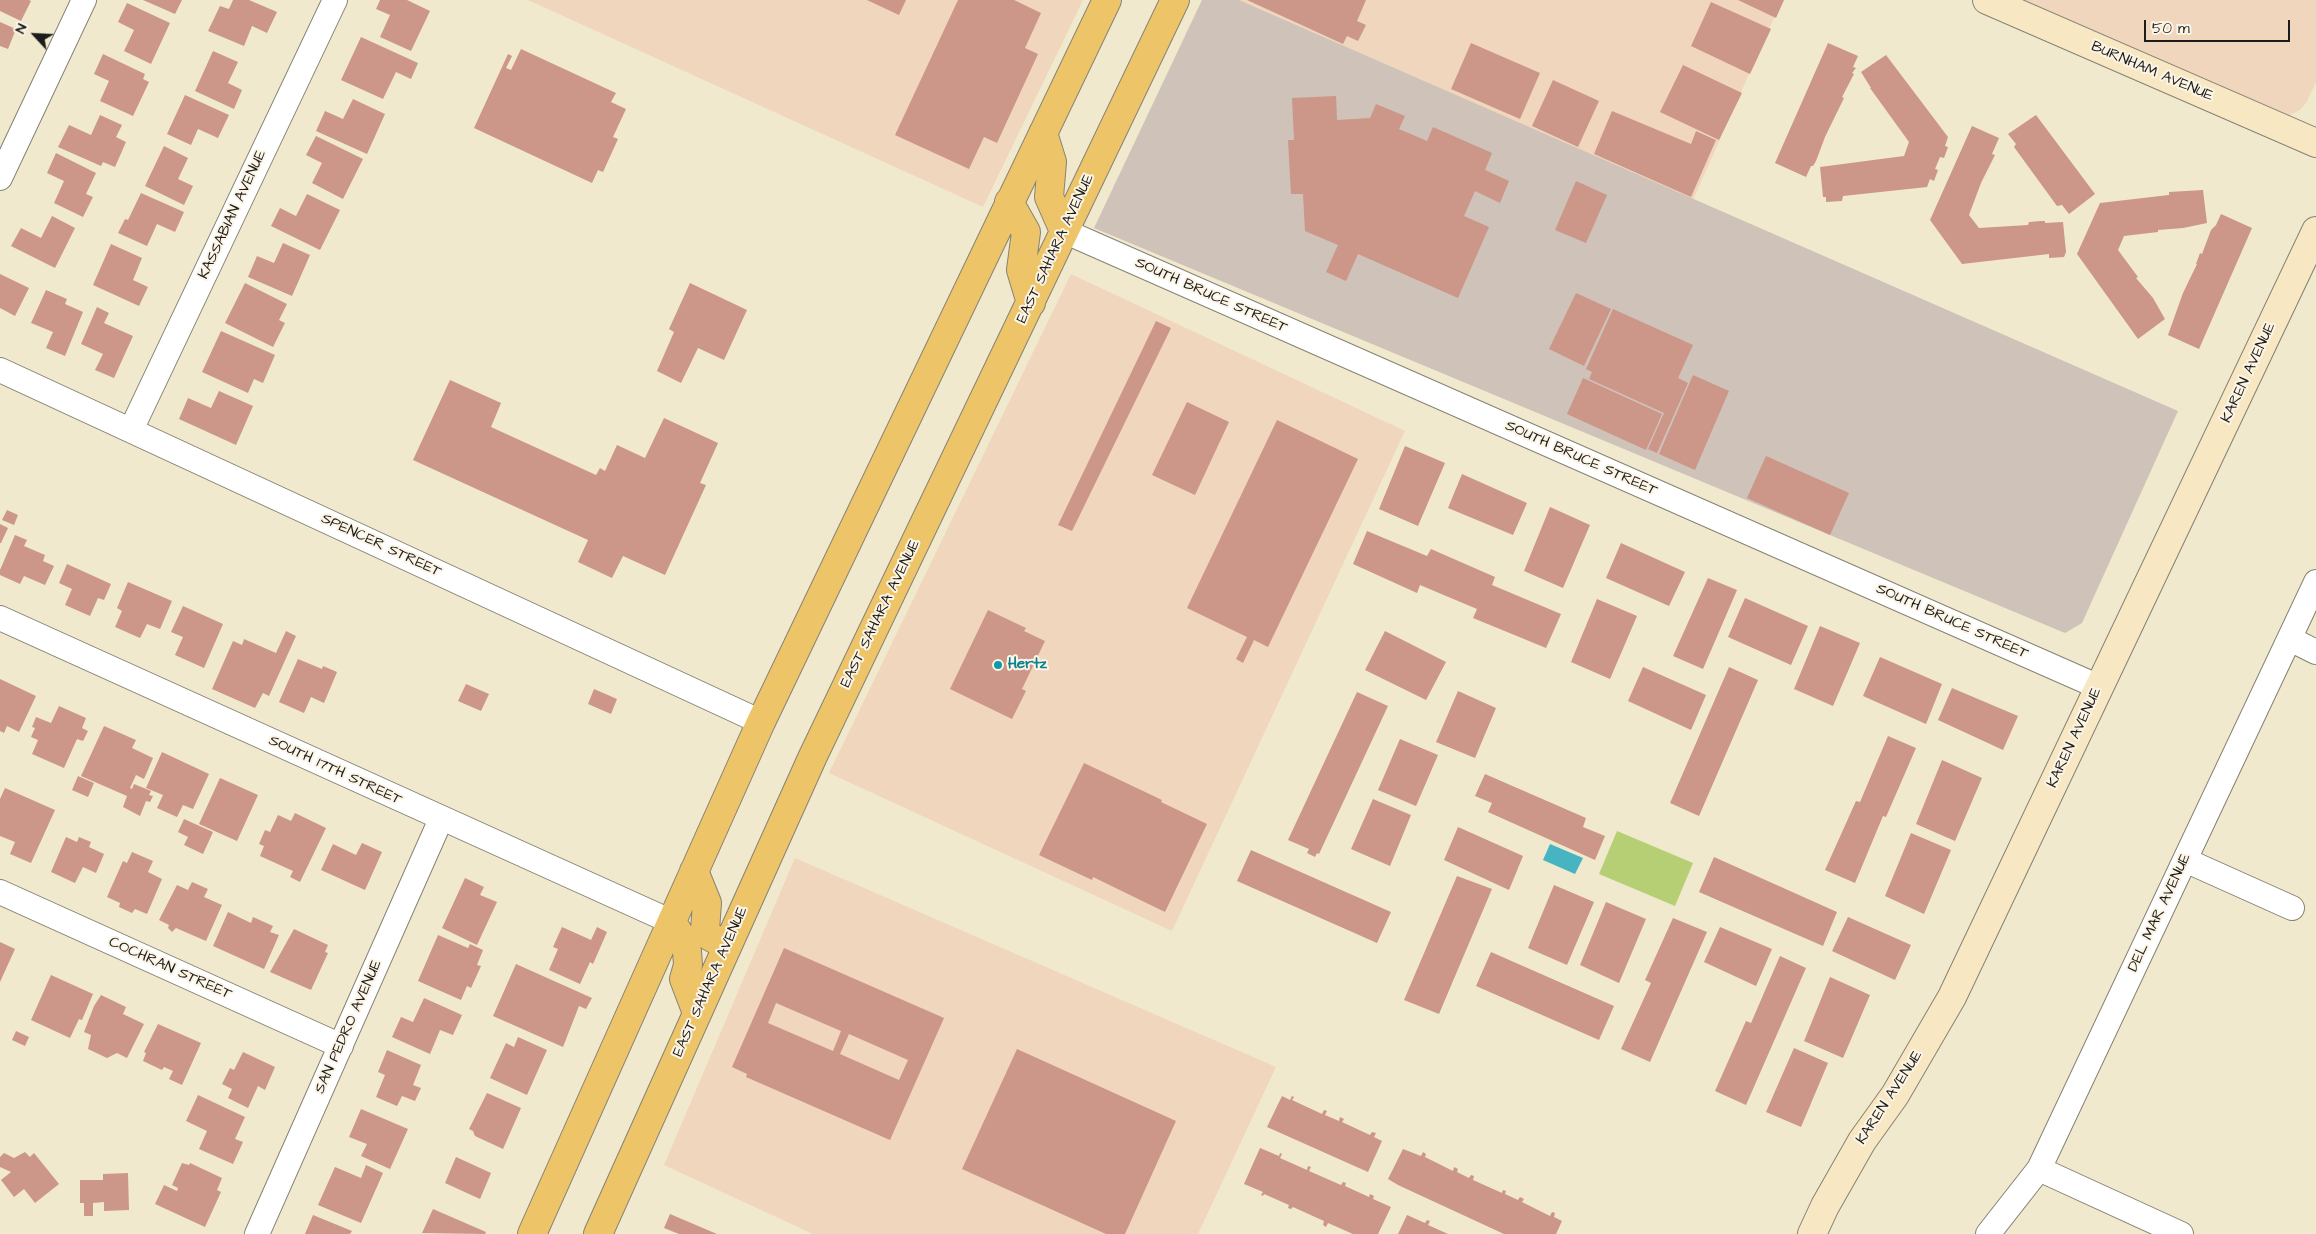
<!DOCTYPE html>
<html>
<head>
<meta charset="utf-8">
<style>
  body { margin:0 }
  #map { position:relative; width:2316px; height:1234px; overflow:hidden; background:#f0e9cd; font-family:"Architects Daughter",sans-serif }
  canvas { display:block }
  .north { position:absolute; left:10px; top:10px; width:50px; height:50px; -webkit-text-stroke:4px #fcf5e5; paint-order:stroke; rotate:295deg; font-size:14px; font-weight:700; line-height:20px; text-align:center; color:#1c1c1c }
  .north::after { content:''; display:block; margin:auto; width:18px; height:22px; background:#1c1c1c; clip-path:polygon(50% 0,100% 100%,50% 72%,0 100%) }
  .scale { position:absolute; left:2144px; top:20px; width:146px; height:22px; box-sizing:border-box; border:2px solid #1c1c1c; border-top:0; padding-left:6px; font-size:15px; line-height:18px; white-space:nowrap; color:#1c1c1c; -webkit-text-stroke:4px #fcf5e5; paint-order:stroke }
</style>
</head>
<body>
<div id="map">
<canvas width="2316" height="1234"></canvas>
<div class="north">N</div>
<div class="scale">50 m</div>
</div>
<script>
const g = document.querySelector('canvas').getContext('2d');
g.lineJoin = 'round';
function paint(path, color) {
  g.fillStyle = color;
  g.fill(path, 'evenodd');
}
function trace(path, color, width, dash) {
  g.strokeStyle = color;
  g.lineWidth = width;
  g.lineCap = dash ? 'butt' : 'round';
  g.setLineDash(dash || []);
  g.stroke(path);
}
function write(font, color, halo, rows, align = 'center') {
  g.font = font + ' "Architects Daughter",sans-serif';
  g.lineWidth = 4;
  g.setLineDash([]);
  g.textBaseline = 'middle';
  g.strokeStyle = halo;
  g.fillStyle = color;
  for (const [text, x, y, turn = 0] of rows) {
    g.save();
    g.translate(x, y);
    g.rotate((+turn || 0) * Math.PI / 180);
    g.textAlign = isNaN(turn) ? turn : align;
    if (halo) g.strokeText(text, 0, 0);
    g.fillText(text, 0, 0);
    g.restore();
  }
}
paint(new Path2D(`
  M528 0H1083L983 207Z
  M1239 0H1782L1693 200Z
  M2020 0H2316V82L2306 103 2300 110 2286 117Z
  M1071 274 1405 431 1172 931 829 773Z
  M795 858 1276 1067 1198 1234H813L664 1165Z`), '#f0d6bc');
paint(new Path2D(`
  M1202 0H1239L2178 411 2082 623 2065 633 1094 228Z`), '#cec2b9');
paint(new Path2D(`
  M1617 831 1693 863 1675 906 1599 874Z`), '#b7cf74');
paint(new Path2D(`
  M1550 844 1583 858 1575 874 1543 860Z`), '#46b4c1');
paint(new Path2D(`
  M0 0H29L31 1 21 21 0 11Z
  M143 0H182L175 14Z
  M233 0H249L277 12 267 33 252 26 244 46 208 31 220 6 229 9Z
  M380 0H407L430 11 411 51 380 37 390 15 376 9Z
  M867 0H906L899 15Z
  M958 0H1014L1041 13 1025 48 1038 54 997 143 984 137 969 169 895 135Z
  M1247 0H1366L1357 21 1366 25 1358 41 1347 36 1343 44Z
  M1738 0H1784L1776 18Z
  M1711 2 1771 29 1750 74 1691 46Z
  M127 3 170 23 151 64 124 51 134 30 118 22Z
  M0 22 16 29 8 49 0 46Z
  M361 37 418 63 411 79 396 72 383 99 341 80Z
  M1471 43 1540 73 1520 119 1451 89Z
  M1828 43 1858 56 1853 67 1856 68 1852 73 1854 74 1842 97 1844 98 1825 137 1816 161 1813 166H1811L1806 177 1775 163Z
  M521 49 616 93 611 102 626 109 613 137 618 139 603 172 598 170 592 183 474 128 508 54 512 56 506 68 511 70Z
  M213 51 238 62 228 83 242 90 234 109 195 91Z
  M103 54 145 74 143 79 149 82 133 116 100 101 109 81 94 74Z
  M1886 55 1948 137 1945 146 1948 147 1944 158 1940 157 1935 169 1938 170 1934 181 1930 179 1927 187 1843 196 1842 201 1826 202V197H1823L1820 167 1904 156 1909 142 1870 88H1871L1861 72Z
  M1683 65 1742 93 1719 140 1660 112Z
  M1553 80 1599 101 1578 147 1532 126Z
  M185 95 229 115 218 138 198 129 191 145 167 134Z
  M1336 96 1337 120 1370 118 1376 104 1405 116 1399 129 1427 141 1433 127 1492 153 1485 170 1509 181 1500 203 1475 191 1464 216 1489 227 1458 298 1358 254 1346 281 1326 272 1338 245 1305 231 1303 194H1291L1288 140H1294L1292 98Z
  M353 99 385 114 367 154 316 131 325 111 343 119Z
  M1612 111 1691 144 1696 131 1716 140 1691 197 1594 154Z
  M100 115 122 125 116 137 126 142 115 167 103 162 101 166 58 147 69 125 91 135Z
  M2036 115 2095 194 2069 214 2062 205 2057 206 2014 147 2016 144 2008 134Z
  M1972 126 1999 138 1992 154 1995 155 1981 183 1969 215 1979 228 2028 225 2029 222 2041 221H2045V223L2063 222 2066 252 2064 257 2049 258V254L1962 264 1930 220Z
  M316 136 363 159 343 199 312 183 322 163 306 155Z
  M164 146 188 158 178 179 193 186 184 205 145 186Z
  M56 153 96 173 86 194 93 197 83 217 54 203 64 181 47 173Z
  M1576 181 1607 195 1586 243 1555 230Z
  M2203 190 2207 223 2183 228 2158 230V232L2124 236 2118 250 2138 277 2136 278 2153 298 2165 319 2138 339 2077 254 2100 203 2169 195V192Z
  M141 193 184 212 175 232 157 224 147 246 118 233 125 219 128 220Z
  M307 194 340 210 320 250 271 226 280 208 296 216Z
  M2221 214 2252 228 2199 349 2168 335 2183 293 2197 264H2196L2200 253 2202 254 2211 230 2216 225Z
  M52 216 75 228 55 268 11 246 21 228 41 238Z
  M283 243 310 255 292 296 248 277 257 256 274 263Z
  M111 244 142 258 133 280 148 287 139 306 93 285Z
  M0 274 29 288 15 316 0 308Z
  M245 283 287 304 279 320 285 323 273 347 225 323Z
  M690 283 747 310 724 360 698 348 681 383 657 371 674 332 669 329Z
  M46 290 67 299 65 304 83 312 65 356 46 348 53 332 31 323Z
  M1576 293 1611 309 1584 366 1549 349Z
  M97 307 109 313 104 323 133 336 114 378 95 370 103 354 81 344Z
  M1613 309 1693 345 1678 378 1688 383 1657 453 1648 449 1664 413 1589 379 1592 372 1586 369Z
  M1156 321 1171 328 1072 531 1058 525Z
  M221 331 275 355 263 383 254 379 248 393 202 372Z
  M1693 375 1729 391 1695 470 1659 454Z
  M1583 378 1662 414 1646 450 1567 414Z
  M450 380 501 403 491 427 596 475 600 468 605 471 617 445 645 458 664 418 718 443 700 483 706 485 665 575 623 556 612 578 578 562 588 540 413 460Z
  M219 391 253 406 236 445 179 419 188 398 211 408Z
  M1187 402 1229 422 1195 495 1152 475Z
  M1277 420 1358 459 1268 647 1254 640 1243 663 1236 659 1247 637 1187 608Z
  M1405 446 1445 463 1418 526 1379 509Z
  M1766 456 1849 493 1830 535 1747 498Z
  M1462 474 1527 503 1513 535 1448 508Z
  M1550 507 1590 525 1563 588 1524 571Z
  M7 510 18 515 14 525 2 520Z
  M0 524 8 528 1 543H0Z
  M1367 531 1427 556 1431 549 1495 577 1492 585 1561 614 1546 648 1473 618 1477 609 1420 585 1417 593 1353 564Z
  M15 535 27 540 24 546 45 555 43 561 54 566 45 585 24 576 20 584 0 575V570Z
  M1621 543 1685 572 1669 606 1606 578Z
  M67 564 111 584 104 600 98 598 90 616 65 605 72 589 59 583Z
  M1708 578 1737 590 1703 669 1673 656Z
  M128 582 172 601 160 629 147 624 140 638 115 627 122 611 117 608Z
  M1745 598 1808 626 1791 665 1728 637Z
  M1597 599 1637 616 1610 679 1571 662Z
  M183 606 223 624 204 668 175 655 183 637 171 632Z
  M988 610 1026 628 1024 631 1045 641 1022 689 1026 691 1012 719 950 689Z
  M1820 626 1860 643 1833 706 1794 689Z
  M286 631 296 636 269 696 263 693 255 708 212 689 233 641 242 645 244 639 276 653Z
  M1385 631 1446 662 1426 700 1365 670Z
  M1880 657 1942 684 1926 724 1863 696Z
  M298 659 322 669 323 666 337 672 324 703 311 697 304 713 279 702Z
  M1643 667 1706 695 1691 730 1628 701Z
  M1729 667 1758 680 1699 816 1670 803Z
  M0 679 36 696 19 732 7 726 4 733 0 731Z
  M466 684 489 694 481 711 458 701Z
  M1952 688 2018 716 2003 750 1938 720Z
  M594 689 617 699 611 714 588 704Z
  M1458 691 1496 708 1475 758 1436 742Z
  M1357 692 1388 706 1319 854 1317 853 1315 857 1307 853 1309 849 1288 840Z
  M59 706 86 718 82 728 88 731 83 741 77 739 64 768 32 754 38 740 31 737 35 728 32 727 36 717 51 723Z
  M104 726 136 740 132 748 153 758 144 779 136 775 130 788 132 789 134 784 151 791 149 795 153 796 150 802 146 801 140 816 123 807 127 796 81 776Z
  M1888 736 1916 748 1886 817 1883 816 1855 883 1825 870 1856 801 1860 802Z
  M1400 739 1438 755 1416 806 1378 790Z
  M162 752 209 774 193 809 183 805 177 817 157 808 163 795 146 788Z
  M1942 760 1982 778 1955 841 1916 824Z
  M1084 763 1162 800 1161 802 1207 824 1165 912 1093 877 1092 880 1039 855Z
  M1485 774 1586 818 1583 827 1605 836 1595 860 1488 812 1492 803 1475 796Z
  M78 776 94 783 88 797 72 790Z
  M220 778 258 795 237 841 199 824Z
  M5 788 55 810 31 863 10 854 15 842 0 836V799Z
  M1373 799 1411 815 1390 866 1351 849Z
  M295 813 326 828 300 882 290 877 293 871 260 856 264 846 259 844 265 830 270 832 278 815 291 821Z
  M184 819 213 832 203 854 184 845 188 837 178 832Z
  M1458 827 1523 856 1509 890 1444 860Z
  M1911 833 1951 850 1924 914 1885 896Z
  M66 837 77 842 79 837 91 842 89 847 104 854 96 873 83 867 75 883 51 872Z
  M362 843 382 852 365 890 321 870 333 844 356 855Z
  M1251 850 1391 912 1377 943 1237 881Z
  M132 852 153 861 148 872 162 879 147 914 135 909 132 913 119 907 120 903 107 897 123 861 127 863Z
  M1714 857 1837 912 1823 946 1699 892Z
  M1457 876 1492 889 1439 1014 1404 1000Z
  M465 878 484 887 480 895 497 902 477 945 442 928Z
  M192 882 208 889 204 897 222 905 206 941 176 928 172 932 168 928 169 925 159 920 177 885 188 890Z
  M1554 885 1594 902 1567 965 1528 948Z
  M1606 902 1646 919 1619 983 1580 965Z
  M228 912 251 923 253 917 273 926 270 932 279 935 264 969 213 946Z
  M1848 917 1911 945 1895 980 1832 951Z
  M1673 918 1707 932 1650 1062 1621 1049 1651 983 1645 980Z
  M562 927 591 940 597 927 607 932 593 964 590 962 580 984 549 970 558 949 553 947Z
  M1720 927 1772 949 1756 986 1704 962Z
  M294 929 328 945 325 952 328 953 311 990 270 972Z
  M438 935 468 948 470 944 483 950 477 965 481 966 471 988 467 986 461 1000 418 981Z
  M0 942 15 949 0 982Z
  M784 948 944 1018 890 1140 746 1077 747 1074 732 1067ZM776 1003 841 1031 833 1051 768 1023ZM849 1034 908 1060 899 1080 840 1054Z
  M1491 952 1614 1006 1599 1040 1476 986Z
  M1780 956 1806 968 1746 1105 1715 1091 1746 1021 1751 1023Z
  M516 964 592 998 586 1009 579 1006 563 1047 493 1016Z
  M51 975 93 994 82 1020 79 1019 70 1038 31 1020Z
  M1830 977 1870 995 1843 1058 1804 1041Z
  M101 995 126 1007 123 1014 144 1024 127 1058 117 1053 107 1058 88 1049 91 1035 84 1032 94 1006Z
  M424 998 462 1015 453 1035 440 1030 430 1054 392 1037 401 1017 413 1022Z
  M158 1024 201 1043 182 1085 169 1079 173 1071 164 1067 162 1070 143 1061 146 1053 144 1052Z
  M16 1031 29 1037 25 1046 12 1040Z
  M518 1037 547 1050 527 1095 490 1078 506 1043 514 1047Z
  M1794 1048 1828 1063 1801 1127 1766 1112Z
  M1017 1049 1176 1121 1125 1234H1106L962 1169Z
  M387 1050 421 1065 413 1085 421 1088 415 1101 402 1096 397 1106 376 1097 385 1075 378 1072Z
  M243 1052 275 1067 265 1090 258 1086 248 1108 228 1098 232 1089 222 1084 230 1068 234 1070Z
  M487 1093 521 1108 503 1149 475 1136 473 1131 469 1129Z
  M198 1095 245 1117 235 1139 243 1142 233 1164 199 1149 207 1131 186 1121Z
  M1282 1096 1290 1100 1292 1096 1294 1097 1292 1100 1322 1114 1324 1110 1327 1111 1325 1115 1339 1121 1340 1117 1344 1119 1342 1122 1370 1135 1372 1132 1376 1133 1374 1137 1382 1141 1368 1172 1267 1127Z
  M361 1109 408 1129 390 1169 361 1156 367 1144 349 1137Z
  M1260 1148 1279 1156 1280 1153 1282 1154 1280 1158 1307 1170 1308 1166 1311 1167 1309 1171 1341 1185 1343 1182 1346 1183 1345 1186 1369 1197 1370 1194 1374 1196 1373 1199 1391 1207 1378 1234H1353L1328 1223 1326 1227 1323 1225 1324 1221 1293 1207 1291 1209 1288 1208 1289 1205 1264 1194 1263 1196 1261 1195 1263 1192 1244 1184Z
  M1403 1149 1421 1156 1423 1152 1426 1154 1425 1157 1453 1171 1454 1167 1458 1169 1457 1172 1469 1178 1471 1175 1474 1176 1473 1180 1502 1193 1503 1190 1506 1191 1505 1194 1518 1200 1520 1197 1524 1199 1522 1202 1550 1216 1552 1212 1555 1213 1554 1217 1562 1221 1556 1234H1504L1398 1185 1388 1179Z
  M25 1152 30 1157 34 1153 59 1184 35 1203 24 1189 14 1197 1 1180 11 1172 0 1167V1157L4 1153 14 1158Z
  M456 1157 491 1173 480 1199 445 1183Z
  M182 1163 189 1165 190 1163 222 1178 217 1190 221 1192 205 1227 155 1204 164 1185 177 1191 178 1188 172 1185Z
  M366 1165 383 1173 361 1223 318 1205 335 1167 361 1178Z
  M128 1173 129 1210 104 1211V1202L93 1203V1216H84V1203H80V1180H103V1174Z
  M433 1209 486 1232 485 1234 422 1233Z
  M670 1214 717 1234H679L664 1228Z
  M313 1215 352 1231 350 1234H305Z
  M1407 1215 1425 1223 1427 1220 1430 1221 1428 1225 1448 1234H1398Z`), '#cc9688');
const street = new Path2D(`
  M0 178 84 0
  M1064 231 2099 687
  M0 370 761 722
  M131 430 335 0
  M0 618 672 922
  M2290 639 2316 652
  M2185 860 2292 908
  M0 892 341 1046
  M2039 1169 2181 1234
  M257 1234 441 819
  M1988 1234 2039 1169 2316 582`);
const secondary = new Path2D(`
  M1987 0 2316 143
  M1812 1234 1825 1206 1862 1141 1895 1095 1952 997 2316 231`);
const primary = new Path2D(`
  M1043 133 1052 162 1049 197 1064 231
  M1009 202 1026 232 1021 270 1031 303
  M694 871 707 903 705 930 709 936 727 946
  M672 922 683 940 687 951 688 965 684 979 697 1013
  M532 1234 761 722 1107 0
  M598 1234 813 756 1175 0`);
trace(street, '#868274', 26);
trace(secondary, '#868274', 30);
trace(primary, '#868274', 30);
trace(street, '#fff', 24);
trace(secondary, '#f8e7c3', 28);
trace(primary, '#eec469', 28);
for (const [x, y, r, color] of [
  [998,665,5,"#0f9aa8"]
]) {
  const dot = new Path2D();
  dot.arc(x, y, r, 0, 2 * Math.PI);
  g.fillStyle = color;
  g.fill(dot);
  trace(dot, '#fcf5e5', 2);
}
write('15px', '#1c1c1c', '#fcf5e5', [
  ["BURNHAM AVENUE",2152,72,23],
  ["KASSABIAN AVENUE",233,215,-65],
  ["EAST SAHARA AVENUE",1056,249,-65],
  ["SOUTH BRUCE STREET",1211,296,24],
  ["KAREN AVENUE",2249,373,-65],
  ["SOUTH BRUCE STREET",1581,459,24],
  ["SPENCER STREET",381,546,25],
  ["EAST SAHARA AVENUE",881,614,-64],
  ["SOUTH BRUCE STREET",1952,622,24],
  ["KAREN AVENUE",2075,738,-65],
  ["SOUTH 17TH STREET",335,771,25],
  ["DEL MAR AVENUE",2160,913,-65],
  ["COCHRAN STREET",170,969,24],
  ["EAST SAHARA AVENUE",711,982,-66],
  ["SAN PEDRO AVENUE",349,1027,-66],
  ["KAREN AVENUE",1890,1098,-57]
]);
write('bold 15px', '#0d838f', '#fcf5e5', [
  ["Hertz",1008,665]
], 'left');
</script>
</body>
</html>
